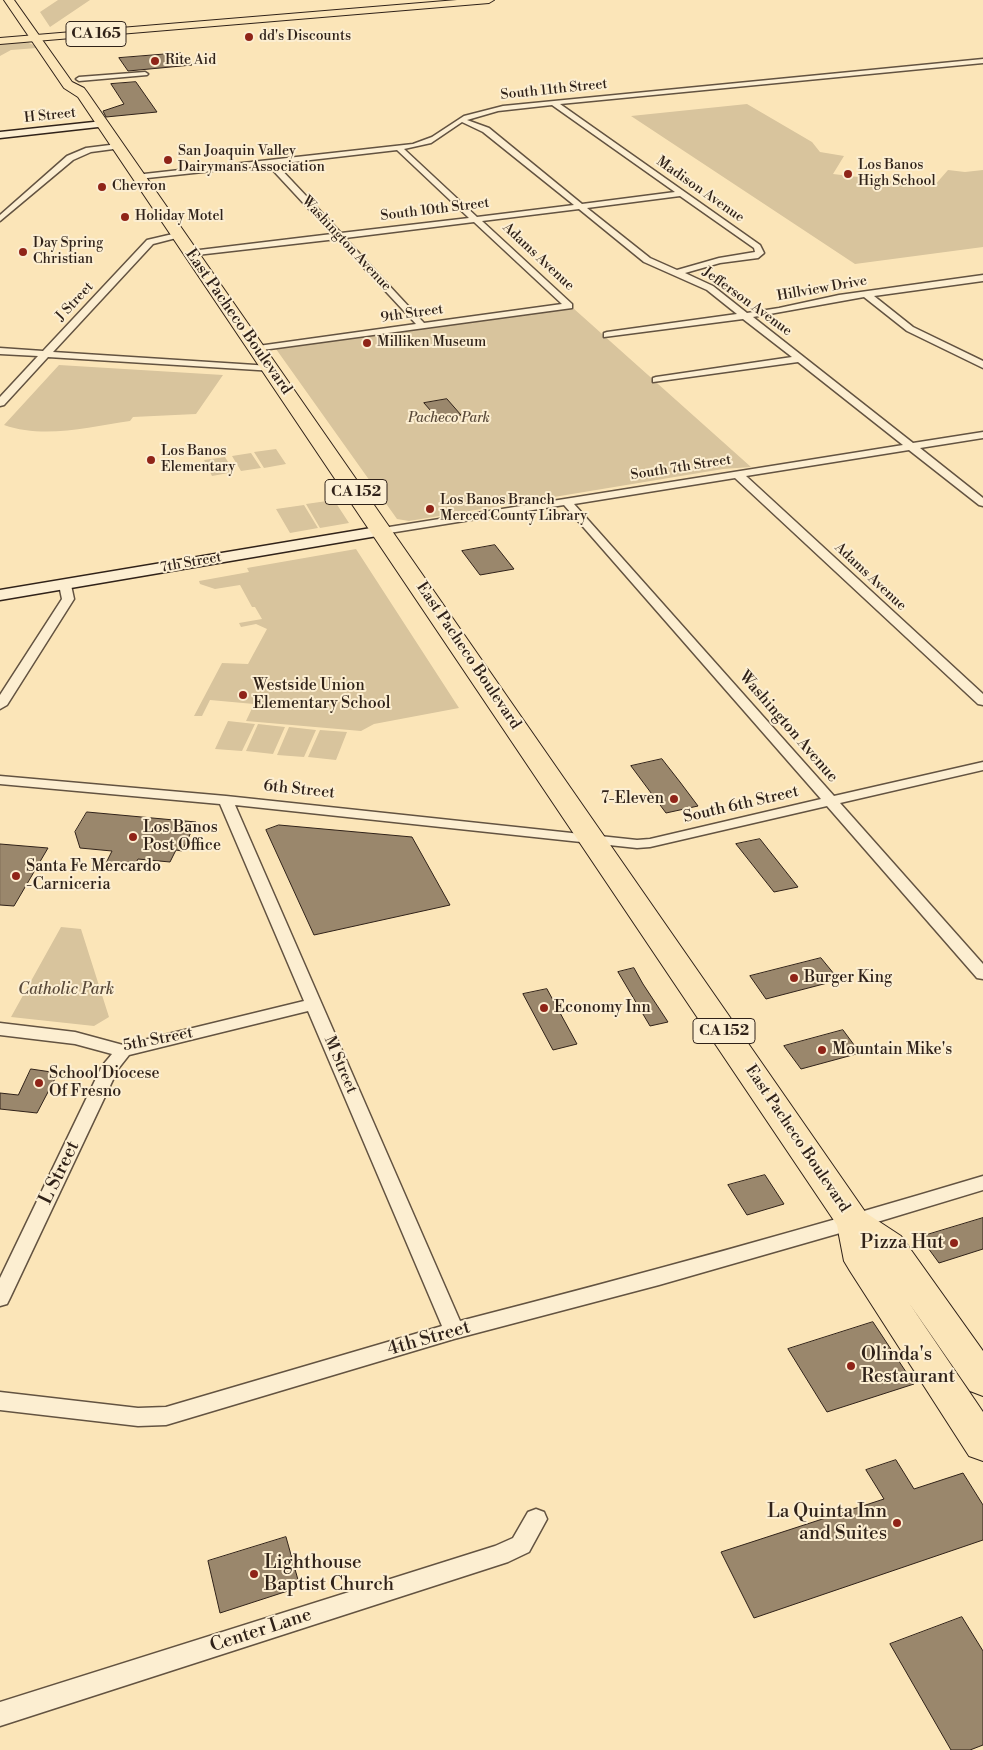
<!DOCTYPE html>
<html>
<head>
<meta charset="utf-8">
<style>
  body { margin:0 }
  canvas { display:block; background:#fbe5b8 }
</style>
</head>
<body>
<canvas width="983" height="1750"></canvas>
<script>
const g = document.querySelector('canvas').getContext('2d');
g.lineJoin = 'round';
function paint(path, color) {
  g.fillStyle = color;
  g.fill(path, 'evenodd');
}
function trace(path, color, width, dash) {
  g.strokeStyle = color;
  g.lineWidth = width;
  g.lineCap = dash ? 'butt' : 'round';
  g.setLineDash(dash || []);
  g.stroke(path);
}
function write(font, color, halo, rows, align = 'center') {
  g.font = font + ' "Libre Bodoni",serif';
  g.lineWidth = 4;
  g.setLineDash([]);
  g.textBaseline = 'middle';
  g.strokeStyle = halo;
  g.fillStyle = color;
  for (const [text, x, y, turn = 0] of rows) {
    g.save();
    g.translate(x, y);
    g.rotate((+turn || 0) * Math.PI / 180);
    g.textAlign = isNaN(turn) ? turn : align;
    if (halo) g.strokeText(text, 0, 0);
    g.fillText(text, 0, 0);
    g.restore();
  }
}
paint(new Path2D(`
  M58 0H90L50 27 40 12Z
  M17 43C24 42 32 42 37 48L11 50 0 56V44Z
  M747 104 812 142 820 152 844 156 833 174 934 186 948 170 965 172 983 170V247L855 264 631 116Z
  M573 308 751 467 723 469 409 521 397 519 276 349Z
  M59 365 223 375 196 414 133 417 130 421C89 427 44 439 4 425Z
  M276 449 286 464 264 468 254 452Z
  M251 453 261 468 241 471 232 456Z
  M225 457 234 472 212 476 204 460Z
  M334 500 349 523 320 528 306 504Z
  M304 505 318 528 290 533 276 509Z
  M356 549 459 708 374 724 361 731 246 721 254 704 210 700 202 716H194L222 663 248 664 267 629 256 624 241 627 239 623 262 619 255 607H252L240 585 215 589 200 584 199 581 249 572 247 568Z
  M228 721 255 724 242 751 215 749Z
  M258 724 285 727 273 754 246 751Z
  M289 727 316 730 304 757 277 755Z
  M320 730 347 732 336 760 308 757Z
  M61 927 81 929 109 1017 94 1026 11 1017Z`), '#d8c49d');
const building = new Path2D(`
  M181 53 192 65 128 71 119 58Z
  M136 82 157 112 106 117 103 111 124 104 111 84Z
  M447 399 461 415 438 419 424 403Z
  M495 545 514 569 480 575 462 551Z
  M662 759 680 782 698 806 666 813 631 766Z
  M87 812 196 822 182 851 176 850 170 862 138 859 134 866 106 863 112 851 80 848 75 832Z
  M279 825 412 837 450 905 314 935 266 830Z
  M760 839 798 887 774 892 736 844Z
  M0 844 48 848 14 906 0 905Z
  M821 958 839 980 766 999 750 976Z
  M634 968 643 984 668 1022 650 1026 618 972Z
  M547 989 577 1044 553 1050 523 994Z
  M843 1030 860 1053 801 1069 784 1046Z
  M31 1069 58 1073 37 1113 0 1109V1093L18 1095Z
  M765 1175 784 1204 747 1215 728 1185Z
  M983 1218V1249L939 1263 920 1237Z
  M873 1322 914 1384 827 1412 788 1349Z
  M896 1460 914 1489 963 1473 983 1505V1540L754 1618 721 1552 884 1499 866 1470Z
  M286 1537 300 1587 220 1613 208 1561Z
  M962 1617 983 1651V1745L970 1750H951L890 1644Z`);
paint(building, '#9a876c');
trace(building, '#302219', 1);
const street = new Path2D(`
  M983 59V63L560 104 760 245 764 253 758 258 720 263 685 273 713 286 747 313 779 308 839 295 983 275V281L874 296 913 327 983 361V368L907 331 864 297 753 317 913 443 983 432V438L920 448 983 498V506L979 505 909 450 746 476 983 694V705L978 704 735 478 574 504 834 796 983 762V770L840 803 983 964V979L977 978 827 806 650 847 637 848 235 805 460 1321C635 1276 810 1228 983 1176V1190L854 1229 659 1285 454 1339 166 1425 138 1426 0 1410V1392L138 1408 166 1407 442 1326 308 1011 129 1055 118 1069 10 1298 7 1304 0 1306V1278L102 1066 112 1054 75 1044 0 1035V1023L75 1032 123 1045 304 1001 220 804 0 784V776L226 796 637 840 650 839 821 799 564 505 383 534 377 531 383 528 903 445 798 362 653 382V378L656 377 792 357 743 319 604 337V333L607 332 737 314 707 290 644 262 579 209 482 221 572 304V308L255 351 253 349 258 346 416 324 337 239 188 256 187 254 191 251 332 234 268 165 138 179 134 177 135 175 413 144 432 137 464 116 503 106ZM552 105 675 192 582 204 489 128 467 120 498 111ZM462 122 483 132 574 205 477 217 404 149 431 143ZM397 150 469 218 341 233 276 164ZM680 196 754 248 755 252 719 258 677 270 650 258 587 208ZM474 222 562 304 424 323 345 238Z
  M145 72 148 74 147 75 79 81 76 79 79 77Z
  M118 144H121V148L91 152 73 160 0 221V215L67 156 86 148Z
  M177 233 181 235 180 237 153 244 53 352 271 366 274 367V371L48 357 4 405 0 406V397L38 356 0 354V348L43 351 147 240Z
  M65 581 71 585 74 599 7 705 0 709V695L62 599 59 585Z
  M536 1509 544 1512 547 1519 529 1552 508 1562 0 1726V1702L495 1546 513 1538 528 1512Z`);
const secondary = new Path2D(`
  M103 121 108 124 107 126 0 138V132Z
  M383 526 389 528 391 531 389 534 0 600V590Z`);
const primary = new Path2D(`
  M457 0H494L489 3 0 44V38Z`);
const highway = new Path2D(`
  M4 0H14L72 82 84 88 87 92 866 1213 901 1236 983 1351V1396L970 1391 909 1303 983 1412V1461L969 1456 850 1271 844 1261 837 1225 78 97 64 88Z`);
trace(street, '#635341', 3);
trace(secondary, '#302219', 3);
trace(primary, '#302219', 2);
trace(highway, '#302219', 2);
paint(street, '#fceed1');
paint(secondary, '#fceed1');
paint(primary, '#fbe5b8');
paint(highway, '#fbe5b8');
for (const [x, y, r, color] of [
  [249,37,5,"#8f2418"],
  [155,61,5,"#8f2418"],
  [168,160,5,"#8f2418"],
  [848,174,5,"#8f2418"],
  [102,187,5,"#8f2418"],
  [125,217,5,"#8f2418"],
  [23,252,5,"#8f2418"],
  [367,343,5,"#8f2418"],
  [151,460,5,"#8f2418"],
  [430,509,5,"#8f2418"],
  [243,695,5,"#8f2418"],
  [674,799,5,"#8f2418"],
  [133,837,5,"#8f2418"],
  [16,876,5,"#8f2418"],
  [794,978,5,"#8f2418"],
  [544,1008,5,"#8f2418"],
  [822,1050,5,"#8f2418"],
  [39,1083,5,"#8f2418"],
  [954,1243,5,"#8f2418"],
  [851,1366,5,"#8f2418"],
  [897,1523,5,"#8f2418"],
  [254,1574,5,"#8f2418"]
]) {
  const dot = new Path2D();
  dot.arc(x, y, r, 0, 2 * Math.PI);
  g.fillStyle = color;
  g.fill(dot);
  trace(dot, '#fceed1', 2);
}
write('14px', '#302219', '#fceed1', [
  ["dd's Discounts",259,37],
  ["Rite Aid",165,61],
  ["San Joaquin Valley",178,152],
  ["Dairymans Association",178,168],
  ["Los Banos",858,166],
  ["High School",858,182],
  ["Chevron",112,187],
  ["Holiday Motel",135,217],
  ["Day Spring",33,244],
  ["Christian",33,260],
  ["Milliken Museum",377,343],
  ["Los Banos",161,452],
  ["Elementary",161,468],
  ["Los Banos Branch",440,501],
  ["Merced County Library",440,517]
], 'left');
write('14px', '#302219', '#fceed1', [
  ["South 11th Street",554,90,-6],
  ["H Street",50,116,-6],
  ["Madison Avenue",700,190,35],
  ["South 10th Street",435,210,-7],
  ["Washington Avenue",346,244,47],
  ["Adams Avenue",538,257,43],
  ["Hillview Drive",822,289,-10],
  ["J Street",75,302,-47],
  ["Jefferson Avenue",747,302,36],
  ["9th Street",412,314,-8],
  ["South 7th Street",681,468,-9],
  ["7th Street",191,563,-10],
  ["Adams Avenue",870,577,43]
]);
write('italic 14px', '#5a4a3a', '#fceed1', [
  ["Pacheco Park",449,419]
]);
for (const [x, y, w] of [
  [96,34,60],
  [356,492,62],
  [724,1031,62]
]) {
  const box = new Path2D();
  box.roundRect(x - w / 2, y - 12.5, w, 25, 4);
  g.fillStyle = '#fceed1';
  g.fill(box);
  trace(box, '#302219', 1);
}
write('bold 15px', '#302219', null, [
  ["CA 165",96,34],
  ["CA 152",356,492],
  ["CA 152",724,1031]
]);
write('16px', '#302219', '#fceed1', [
  ["East Pacheco Boulevard",238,322,55],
  ["East Pacheco Boulevard",468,656,56],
  ["Washington Avenue",788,727,49],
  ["6th Street",299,790,6],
  ["South 6th Street",741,805,-13],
  ["5th Street",158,1040,-11],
  ["M Street",340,1065,67],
  ["East Pacheco Boulevard",797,1139,56]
]);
write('16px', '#302219', '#fceed1', [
  ["Westside Union",253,686],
  ["Elementary School",253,704],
  ["7-Eleven",664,799,"right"],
  ["Los Banos",143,828],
  ["Post Office",143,846],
  ["Santa Fe Mercardo",26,867],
  ["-Carniceria",26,885],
  ["Burger King",804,978],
  ["Economy Inn",554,1008],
  ["Mountain Mike's",832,1050],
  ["School Diocese",49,1074],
  ["Of Fresno",49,1092]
], 'left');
write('italic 16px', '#5a4a3a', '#fceed1', [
  ["Catholic Park",66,990]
]);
write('19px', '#302219', '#fceed1', [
  ["L Street",60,1173,-64],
  ["4th Street",429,1339,-16],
  ["Center Lane",261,1631,-18]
]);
write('19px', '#302219', '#fceed1', [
  ["Pizza Hut",944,1243],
  ["Olinda's",861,1355,"left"],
  ["Restaurant",861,1377,"left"],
  ["La Quinta Inn",887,1512],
  ["and Suites",887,1534],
  ["Lighthouse",264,1563,"left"],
  ["Baptist Church",264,1585,"left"]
], 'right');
</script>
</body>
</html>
